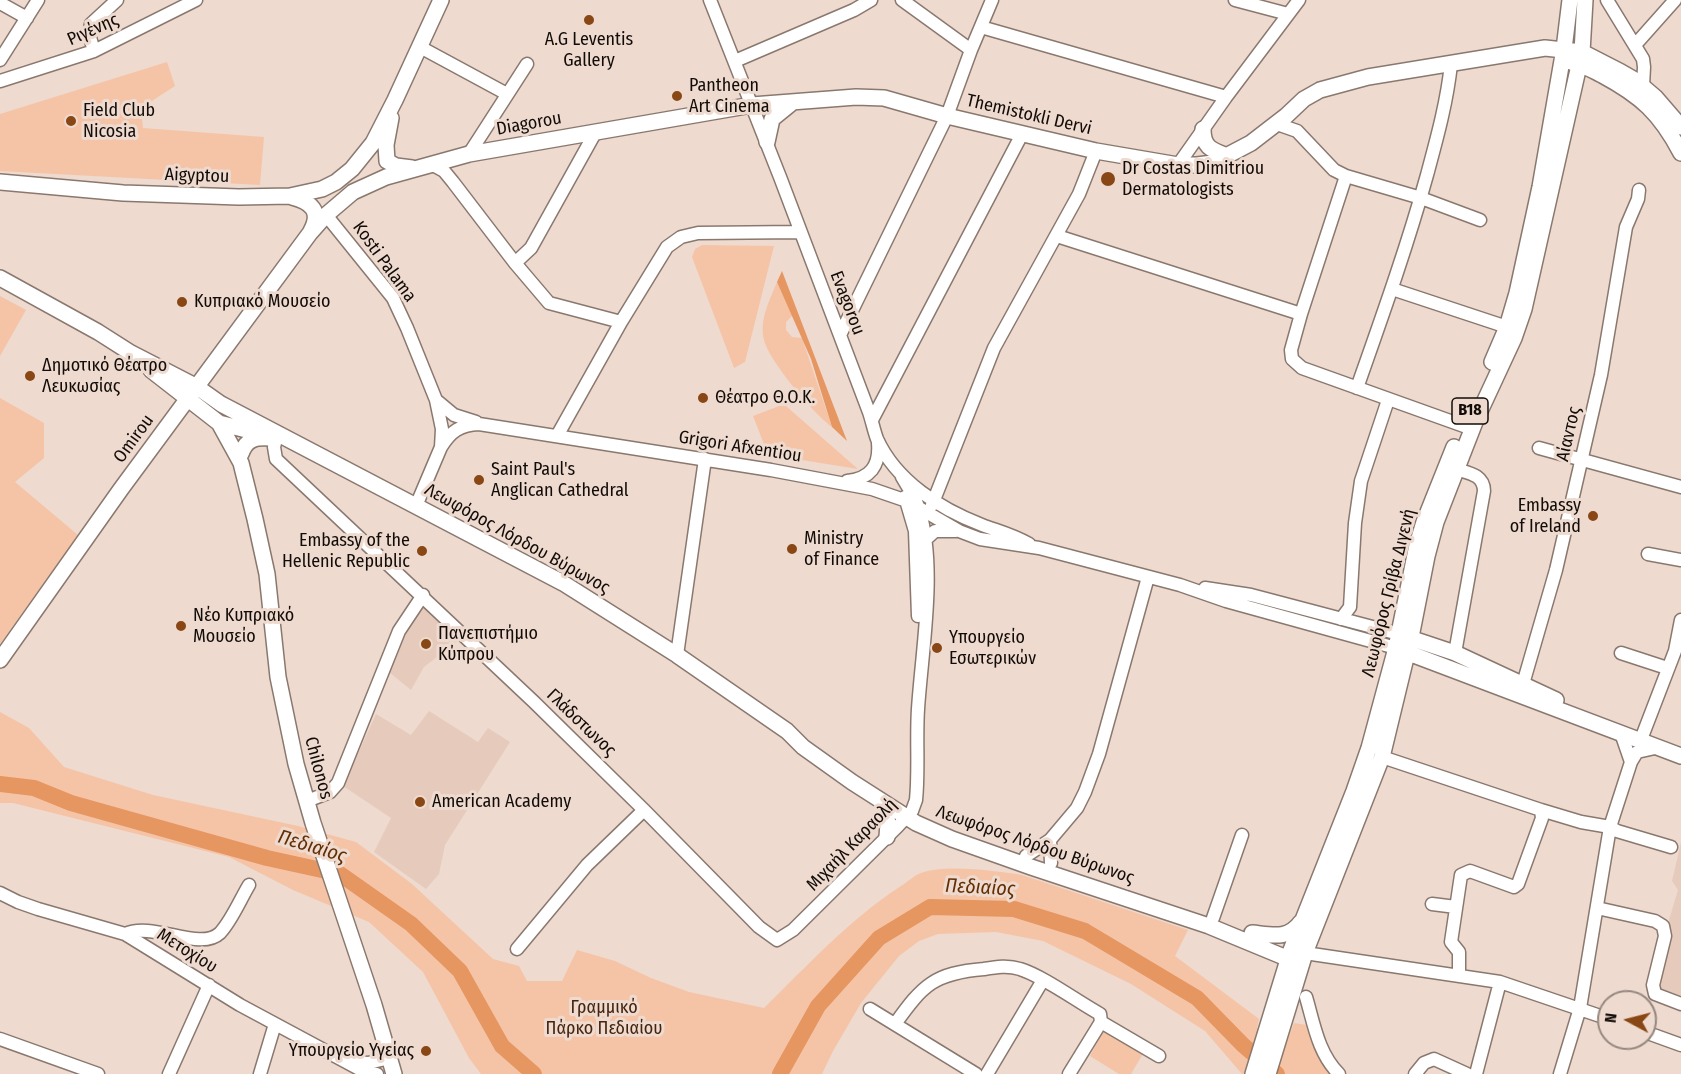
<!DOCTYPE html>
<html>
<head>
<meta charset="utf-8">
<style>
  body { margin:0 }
  #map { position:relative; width:1681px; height:1074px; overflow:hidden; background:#eedacf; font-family:"Fira Sans Condensed",sans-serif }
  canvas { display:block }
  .north { position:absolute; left:1597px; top:990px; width:60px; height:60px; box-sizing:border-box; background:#eedacf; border:2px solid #96887f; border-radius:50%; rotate:277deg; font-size:16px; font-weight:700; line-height:24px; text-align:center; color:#120c08 }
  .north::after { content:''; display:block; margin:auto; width:21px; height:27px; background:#884714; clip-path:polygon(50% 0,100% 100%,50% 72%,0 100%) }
</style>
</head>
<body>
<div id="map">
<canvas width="1681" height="1074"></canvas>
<div class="north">N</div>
</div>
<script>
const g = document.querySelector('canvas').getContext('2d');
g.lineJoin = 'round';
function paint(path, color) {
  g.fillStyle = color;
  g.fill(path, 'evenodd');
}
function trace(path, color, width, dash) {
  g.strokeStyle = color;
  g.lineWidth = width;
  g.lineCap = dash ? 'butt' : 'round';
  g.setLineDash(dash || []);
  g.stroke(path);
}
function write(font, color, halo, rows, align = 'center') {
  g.font = font + ' "Fira Sans Condensed",sans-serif';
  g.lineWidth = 6;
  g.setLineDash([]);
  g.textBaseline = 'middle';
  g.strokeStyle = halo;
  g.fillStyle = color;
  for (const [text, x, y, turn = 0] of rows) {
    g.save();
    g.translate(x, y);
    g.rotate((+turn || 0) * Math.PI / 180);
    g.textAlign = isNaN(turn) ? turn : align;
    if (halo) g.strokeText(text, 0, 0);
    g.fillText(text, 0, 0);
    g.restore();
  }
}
paint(new Path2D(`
  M426 606 459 640 424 667 411 690 389 672 407 624Z
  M429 711 478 742 488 728 510 742 445 845 439 874 426 889 374 852 391 818 343 786 376 714 411 735Z
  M1681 842V1000L1661 993 1658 987 1670 937 1669 920 1678 890 1672 881Z`), '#e6cbbc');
paint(new Path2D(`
  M167 62 175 86 141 108 143 128 264 137 260 185 0 171V114Z
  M702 245 774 246 745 362 734 368 692 257 695 249Z
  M777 282 793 315 786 322V330L792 337 802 338 832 427C814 414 769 361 764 340 759 320 770 299 777 282Z
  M0 296 26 310 0 356Z
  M0 398 44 423V458L15 482 78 535 0 644Z
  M779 406H786L858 469 783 457H769L753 416Z
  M0 712 29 728 64 767 153 795 298 826 356 842 412 884 493 959 519 966 527 981H562L577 950 615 961 651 978 689 992 764 1008C806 967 848 921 898 888 905 884 913 876 921 873 949 864 993 871 1022 875L1188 930 1175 956 1259 1019 1257 1028 1284 1049 1294 1023 1307 1025 1323 1064 1332 1074H1242L1205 1031 1131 984 1043 941 996 932 938 934 919 941 899 956 861 1003 833 1051 822 1074H481L469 1058 423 972 369 922 293 890 229 857 13 803H0Z
  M1105 1029 1144 1052 1131 1074H1119L1090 1056Z`), '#f5c4a6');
paint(new Path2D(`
  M782 271 847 441 832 427 811 359 777 282Z`), '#e69661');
trace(new Path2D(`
  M0 784 34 788 71 803 267 858 340 874 411 924 460 971 502 1046 534 1074
  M780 1074 818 1006 879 938 930 907 1014 909 1085 931 1197 998 1243 1045 1277 1074`), '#e69661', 16);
const minor = new Path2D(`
  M710 0 780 177 869 412C872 421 874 431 877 439 896 481 940 509 982 525 998 531 1014 535 1029 544
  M902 0 971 50
  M1235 0 1288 14
  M1607 0 1643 59 1644 67 1643 86
  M0 3 27 18
  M981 27 1226 97
  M1635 45 1675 0
  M420 47 507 94
  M94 51 89 34 91 24 117 0
  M0 60 38 0
  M735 61 854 10 871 0
  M0 81 94 51 196 0
  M1277 124 1297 131 1334 170 1346 176 1421 198 1480 220
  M469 154 527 64
  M433 165 444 171 453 182 515 263 549 303 621 322
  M1178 165 1226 97 1299 0
  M1346 176 1301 314 1291 350 1292 359 1302 368 1464 426
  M326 215 393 298 407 328 436 400 442 429 441 447 416 506
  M1057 236 1301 314
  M515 263 531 248 595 133
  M1392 289 1507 327
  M840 335 947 116 971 50 992 0
  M1357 388C1382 317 1407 247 1427 175 1437 138 1447 102 1451 64
  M436 400 454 415 476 422
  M872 420 1022 134
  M557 436 621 322 667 247 681 237 698 233 800 232
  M276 439 274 447 276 459 534 702 644 810 759 927 777 940 793 930 898 826 912 811 916 800C919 770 916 739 918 709 922 648 937 568 919 509 915 497 908 487 902 477
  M441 447C451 431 460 425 479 424L771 470 872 489 907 501 959 531 980 539 1039 548 1180 585 1226 601 1396 648
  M1539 448 1681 487
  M847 481C870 479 880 466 878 443
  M905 497 915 531 918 616
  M932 505 994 348 1079 194 1096 151
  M925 540 935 531H956
  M1648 554 1681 560
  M1205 588 1251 595 1399 634
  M1341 619 1350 607 1355 523 1361 481 1388 400
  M1455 653 1484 491C1484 475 1469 473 1456 469
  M1621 653 1667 668
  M677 655 705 459
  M1523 684 1556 570 1601 375 1626 227 1638 199 1639 190
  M1621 733 1631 762
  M1640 742 1675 651 1681 620
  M1382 757 1541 810 1581 822 1610 827 1617 831 1671 847
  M307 801 330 792 338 783 399 631 423 595
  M1050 840 1051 863
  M1026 856 1050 840 1077 808 1085 792 1099 754 1148 577
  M0 893 18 902 38 909 125 934 240 1005 363 1071 377 1074
  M1432 904 1456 907
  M1597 908 1655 921 1663 926 1665 936 1653 985 1655 994 1681 1004
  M1213 918 1242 835
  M125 934C153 921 200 952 220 933 232 920 240 900 249 885
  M517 949 587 865 644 810
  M1305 953 1500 982 1609 1019
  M1459 975V952L1451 942 1461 875 1470 871 1514 887 1518 884 1542 818 1541 810
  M1306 997C1314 1024 1318 1053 1339 1074
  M870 1009 976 1074
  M1101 1022 1159 1056
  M895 1024C923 985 934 973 984 969 996 967 1008 965 1020 969 1043 976 1078 1002 1100 1014L1101 1022
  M1645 1032 1681 1045
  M0 1039 98 1074
  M354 1062 368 1063 390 1058
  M169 1074 209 985
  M260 1074 275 1024
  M987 1074 1043 980
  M1069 1074 1101 1022
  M1415 1074 1424 1063 1434 1059 1467 1074
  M1476 1074 1500 982
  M1560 1074 1580 1008 1610 827 1631 762 1637 752 1655 748`);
const major = new Path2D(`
  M1571 62C1582 64 1592 70 1602 75 1641 96 1660 113 1681 153
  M391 118 386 145 387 161 396 166 412 168
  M1203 129C1203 148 1212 150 1227 156
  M767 142 772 119 793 102
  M0 182 123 193 239 197 290 196 322 189 336 182 352 169 373 143 395 100 441 0
  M292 197C311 202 322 211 311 231
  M0 278 98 332 131 353 197 387 221 404 563 583 677 655 787 731 803 747 852 782 916 823 952 839 1031 867 1209 926 1301 964
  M1492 362 1507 327 1517 293 1540 187 1564 49 1570 0
  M151 370 219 423 266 435
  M219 423 241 463 255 519 267 574 278 677 296 764 313 823 374 1005 394 1074
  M241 454C246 439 255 437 270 438
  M1401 635 1455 653 1556 700
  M1398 649 1681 756
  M0 660 121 489 310 233 326 215 353 192 386 177 469 154 752 105 856 97 884 98 947 116 1096 151 1178 165H1197L1213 163 1251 143 1286 116 1304 99 1320 90 1368 77 1545 48 1582 52 1621 72 1635 80 1655 97 1681 127
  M884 804 888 823 887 837
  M1252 933C1272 935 1288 940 1301 922
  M1253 1074 1291 950 1354 791 1369 748 1396 648 1417 545 1424 522 1454 447
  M1268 1074 1305 953 1382 757 1411 637 1427 556 1436 522 1475 422 1514 338 1524 309 1582 52 1585 0`);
trace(minor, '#8a786e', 15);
trace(major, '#8a786e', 18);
trace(minor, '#fff', 12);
trace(major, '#fff', 15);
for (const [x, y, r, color] of [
  [589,20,6,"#884714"],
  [677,96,6,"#884714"],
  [71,121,6,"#884714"],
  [1108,179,8,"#884714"],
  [182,302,6,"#884714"],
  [30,376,6,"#884714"],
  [703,398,6,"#884714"],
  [479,480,6,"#884714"],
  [1593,516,6,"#884714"],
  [792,549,6,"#884714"],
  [422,551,6,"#884714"],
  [181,626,6,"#884714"],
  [426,644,6,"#884714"],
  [937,648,6,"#884714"],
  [420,802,6,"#884714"],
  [426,1051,6,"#884714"]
]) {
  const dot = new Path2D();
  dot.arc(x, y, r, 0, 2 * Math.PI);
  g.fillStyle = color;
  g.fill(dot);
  trace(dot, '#eedacf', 2);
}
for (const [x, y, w] of [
  [1470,411,36]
]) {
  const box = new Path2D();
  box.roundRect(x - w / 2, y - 13, w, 26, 4.5);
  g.fillStyle = '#eedacf';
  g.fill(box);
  trace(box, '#120c08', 1.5);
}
write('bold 16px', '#120c08', null, [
  ["B18",1470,411]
]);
write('18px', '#120c08', '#eedacf', [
  ["Ριγένης",93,30,-24],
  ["Themistokli Dervi",1029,115,13],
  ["Diagorou",529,124,-10],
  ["Aigyptou",197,176,2],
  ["Kosti Palama",384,262,54],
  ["Evagorou",847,303,69],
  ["Αίαντος",1569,434,-77],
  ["Omirou",134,439,-54],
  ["Grigori Afxentiou",740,447,9],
  ["Λεωφόρος Λόρδου Βύρωνος",517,539,29],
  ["Λεωφόρος Γρίβα Διγενή",1389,593,-76],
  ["Γλάδστωνος",581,723,44],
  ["Chilonos",318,768,75],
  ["Μιχαήλ Καραολή",852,845,-46],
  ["Λεωφόρος Λόρδου Βύρωνος",1035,845,19],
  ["Μετοχίου",187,951,32]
]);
write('18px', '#120c08', '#eedacf', [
  ["A.G Leventis",589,40,"center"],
  ["Gallery",589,61,"center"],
  ["Pantheon",689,86],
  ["Art Cinema",689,107],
  ["Field Club",83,111],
  ["Nicosia",83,132],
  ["Dr Costas Dimitriou",1122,169],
  ["Dermatologists",1122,190],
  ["Κυπριακό Μουσείο",194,302],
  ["Δημοτικό Θέατρο",42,366],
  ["Λευκωσίας",42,387],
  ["Θέατρο Θ.Ο.Κ.",715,398],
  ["Saint Paul's",491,470],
  ["Anglican Cathedral",491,491],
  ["Embassy",1581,506,"right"],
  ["of Ireland",1581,527,"right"],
  ["Ministry",804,539],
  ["of Finance",804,560],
  ["Embassy of the",410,541,"right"],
  ["Hellenic Republic",410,562,"right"],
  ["Νέο Κυπριακό",193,616],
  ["Μουσείο",193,637],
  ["Πανεπιστήμιο",438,634],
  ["Κύπρου",438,655],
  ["Υπουργείο",949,638],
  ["Εσωτερικών",949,659],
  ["American Academy",432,802],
  ["Υπουργείο Υγείας",414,1051,"right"]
], 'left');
write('18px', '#44240e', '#eedacf', [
  ["Γραμμικό",604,1008],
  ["Πάρκο Πεδιαίου",604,1029]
]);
write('italic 20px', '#622f05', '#eedacf', [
  ["Πεδιαίος",312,847,17],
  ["Πεδιαίος",980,888,3]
]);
</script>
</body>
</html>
